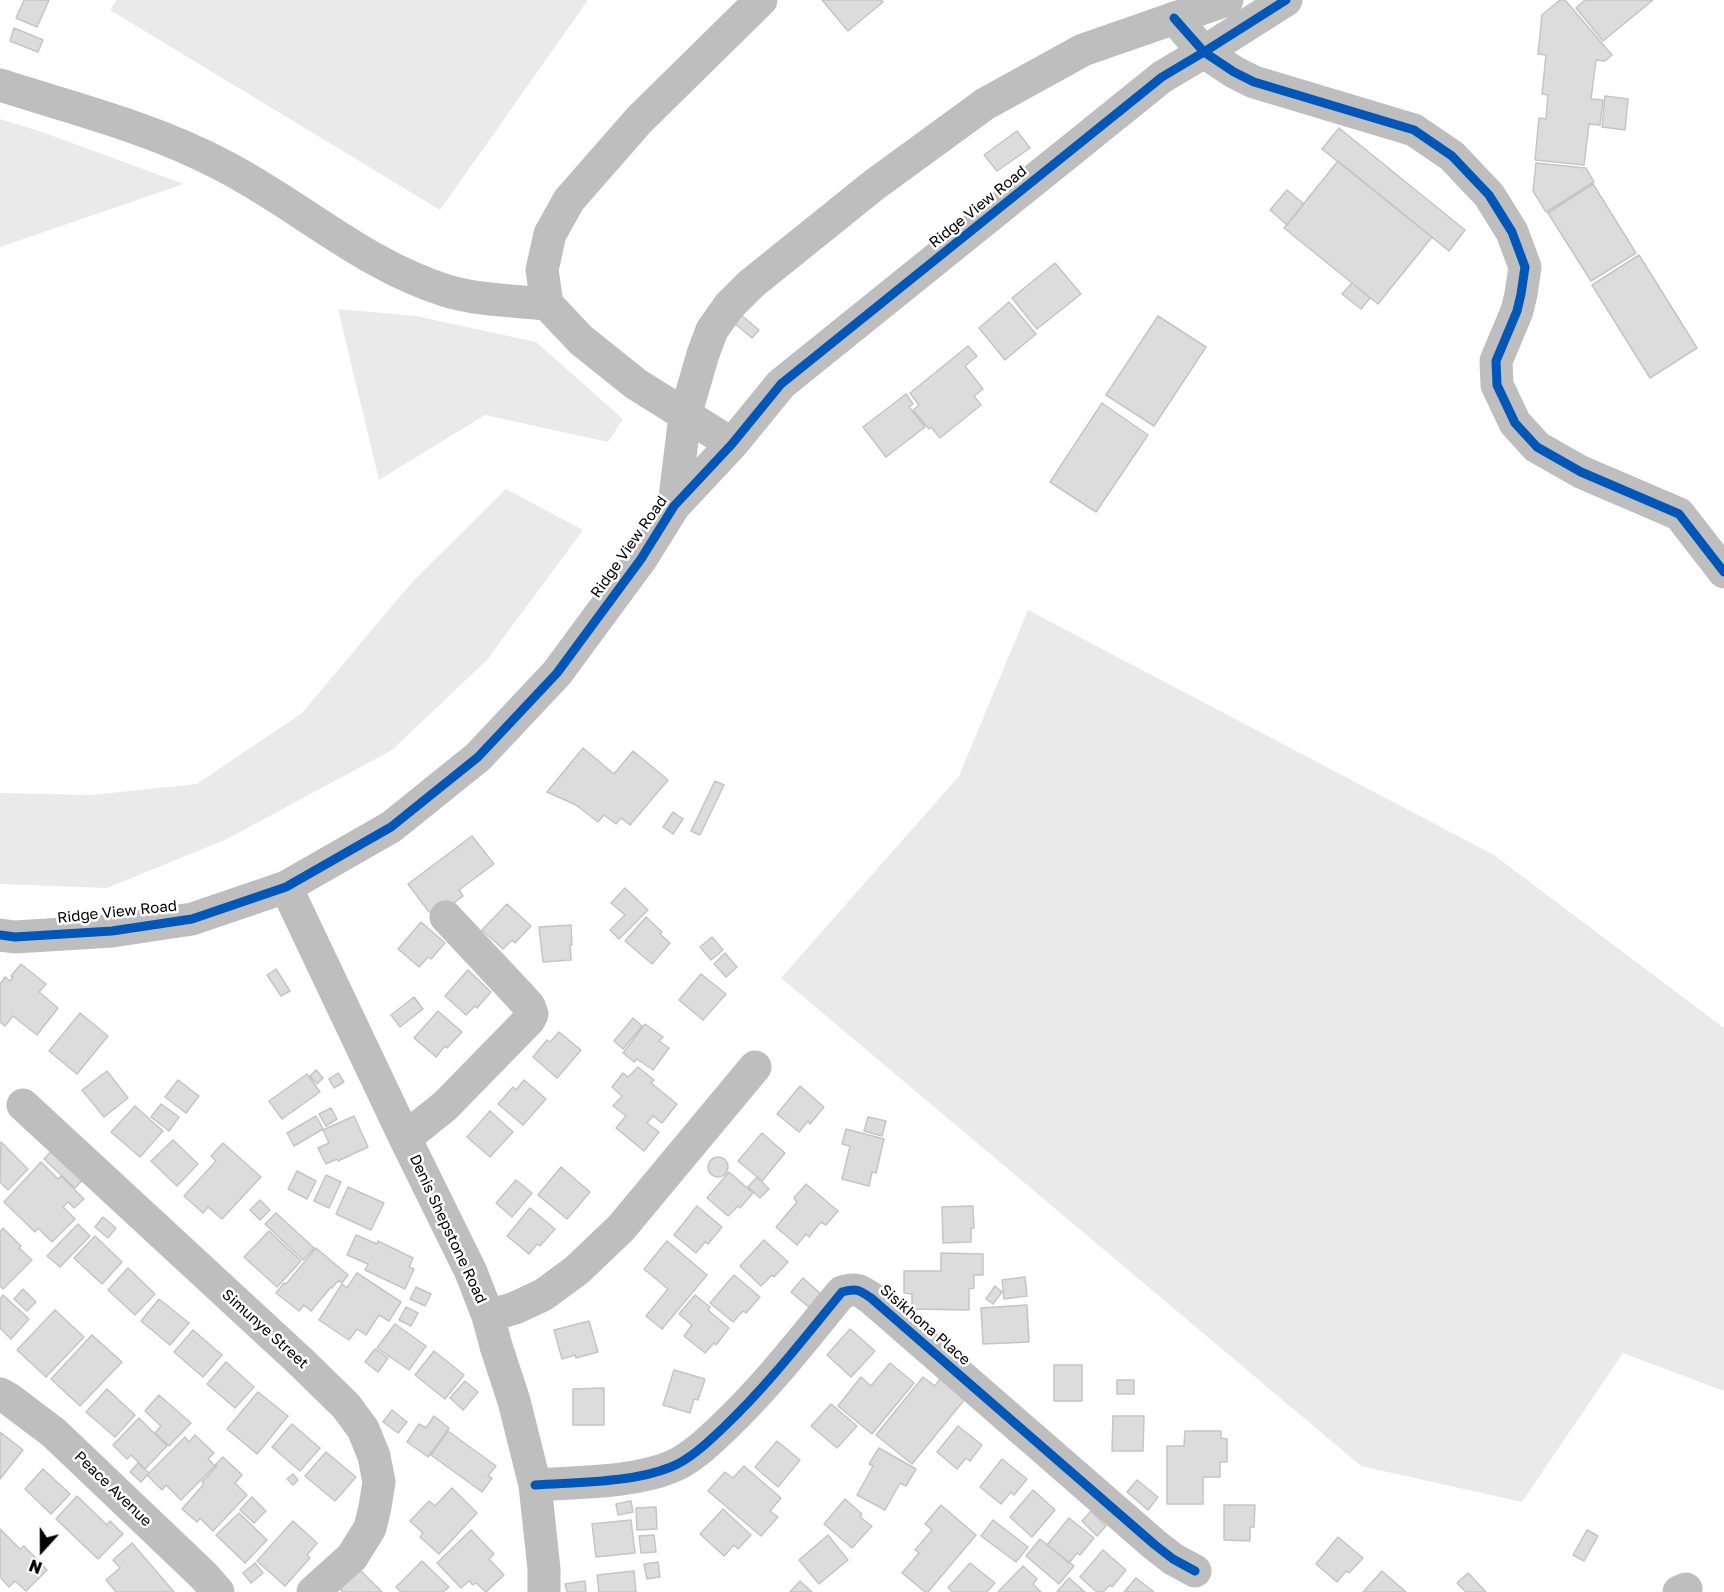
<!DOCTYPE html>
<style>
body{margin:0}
#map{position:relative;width:1724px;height:1592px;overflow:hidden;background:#fff;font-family:"Golos Text",sans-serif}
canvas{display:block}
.north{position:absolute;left:12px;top:1520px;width:60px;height:60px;-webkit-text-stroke:4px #fff;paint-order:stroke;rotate:201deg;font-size:16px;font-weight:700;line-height:24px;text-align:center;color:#000}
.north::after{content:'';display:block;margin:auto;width:21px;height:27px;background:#000;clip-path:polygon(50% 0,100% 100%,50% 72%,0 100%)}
</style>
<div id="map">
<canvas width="1724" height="1592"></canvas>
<div class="north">N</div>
</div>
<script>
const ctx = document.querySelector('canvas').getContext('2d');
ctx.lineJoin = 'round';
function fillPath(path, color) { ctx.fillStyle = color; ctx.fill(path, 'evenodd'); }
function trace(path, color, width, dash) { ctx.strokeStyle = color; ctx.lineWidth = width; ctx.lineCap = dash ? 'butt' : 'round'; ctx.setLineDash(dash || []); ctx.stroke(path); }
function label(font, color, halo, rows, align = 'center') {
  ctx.font = font + ' "Golos Text",sans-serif'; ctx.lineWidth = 5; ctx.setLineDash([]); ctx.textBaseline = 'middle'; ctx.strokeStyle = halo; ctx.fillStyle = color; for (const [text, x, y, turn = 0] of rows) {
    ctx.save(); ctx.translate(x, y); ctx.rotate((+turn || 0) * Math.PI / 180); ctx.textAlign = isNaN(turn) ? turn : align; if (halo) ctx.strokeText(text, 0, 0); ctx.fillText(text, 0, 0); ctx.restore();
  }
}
fillPath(new Path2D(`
 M117,0H588L440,210L110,10Z
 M0,119L42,132L184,184L0,247Z
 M338,309L416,316L536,342L623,419L608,442L485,415L379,480Z
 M506,489L583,530L487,660L392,750L227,839L107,888L0,884V793L91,795L197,784L302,713L412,582Z
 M1028,610L1494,855L1724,1028V1391L1623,1353L1522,1502L1361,1466L781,978L959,776Z`), '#eaeaea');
const building = new Path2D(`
 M24,0H49L37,27L16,18Z
 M822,0H881L883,2L848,31Z
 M1560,0H1565L1612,55L1605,61L1596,60L1591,99L1603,100L1600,125L1589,124L1584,165L1535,160L1539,118L1546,119L1548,95L1542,94L1546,55L1538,54L1542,15Z
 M1585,0H1653L1603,41L1576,8Z
 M14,28L43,40L38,52L10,41Z
 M1605,96L1628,99L1625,130L1602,127Z
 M1339,128L1465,230L1449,251L1322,149Z
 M1017,131L1030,148L997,171L984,155Z
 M1338,161L1432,237L1378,304L1284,228Z
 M1536,163L1586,168L1594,182L1546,212L1533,191Z
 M1593,184L1636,253L1591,281L1548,213Z
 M1287,190L1304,204L1287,225L1270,210Z
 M1639,255L1697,348L1650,378L1592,285Z
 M1055,263L1081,294L1037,329L1012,298Z
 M1352,283L1370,298L1361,309L1342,294Z
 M1009,302L1036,334L1005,360L979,328Z
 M740,314L759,330L752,338L733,322Z
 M1158,316L1206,347L1154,426L1106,395Z
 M968,346L977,356L965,366L983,389L974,396L981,405L940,438L931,427L929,429L913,410L919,405L910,393Z
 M906,394L913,404L909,407L925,427L886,457L863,427Z
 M1102,403L1148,435L1096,512L1050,482Z
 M583,748L614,774L633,751L668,780L630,825L621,818L616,824L604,815L598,822L576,805L547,792Z
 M715,781L724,785L700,835L691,831Z
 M673,812L683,819L673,834L663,827Z
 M472,836L494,864L459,890L463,896L445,910L440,904L429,912L408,884Z
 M625,888L648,910L619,939L610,930L625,915L611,903Z
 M507,904L531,926L515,943L512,940L503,949L482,930Z
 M646,917L662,932L660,934L670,943L652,964L625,941Z
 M421,922L445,943L431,959L428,957L419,967L398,949Z
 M571,925L572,945H570L571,960L543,962L539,927Z
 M712,937L723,950L711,960L700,947Z
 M725,953L737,967L726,977L714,964Z
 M21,964L46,984L39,992L58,1008L37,1035L13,1016L5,1026L0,1022V984L5,977L10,981L13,977L11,976Z
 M276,969L290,991L281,996L267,975Z
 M468,970L491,992L477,1008L475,1006L466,1015L445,996Z
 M701,974L726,994L703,1020L679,1000Z
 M414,997L423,1009L400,1027L391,1015Z
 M438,1011L462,1032L447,1048L445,1046L436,1057L414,1038Z
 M80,1013L108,1036L77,1074L49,1051Z
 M633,1018L642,1026L623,1049L614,1041Z
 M645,1024L663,1037L659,1041L669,1048L653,1070L637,1059L634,1062L623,1053Z
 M559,1032L581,1050L557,1078L533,1057L547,1040L550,1042Z
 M638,1067L654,1080L651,1083L677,1104L662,1123L653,1116L647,1123L659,1132L644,1151L616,1128L626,1116L613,1106L622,1096L612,1087L623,1073L628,1077Z
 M316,1070L323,1078L317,1084L310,1076Z
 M107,1071L128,1098L104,1117L82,1090Z
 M338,1073L344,1082L334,1088L329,1079Z
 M307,1074L320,1092L282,1119L269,1101Z
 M178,1080L199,1096L186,1113L165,1097Z
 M524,1080L546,1099L523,1125L498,1104L513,1087L516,1090Z
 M800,1086L824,1107L810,1124L808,1121L799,1132L777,1114Z
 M161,1104L179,1117L169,1131L151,1117Z
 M135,1106L163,1131L140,1157L111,1132Z
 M331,1108L337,1119L326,1126L319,1114Z
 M490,1111L513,1132L490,1157L467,1137Z
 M316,1116L323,1129L294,1146L287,1133Z
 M354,1116L368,1147L338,1161L337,1159L326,1164L318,1148L329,1143L323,1130Z
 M868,1117L886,1121L882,1136L864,1131Z
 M846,1129L884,1139L876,1173L872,1172L869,1186L842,1179L850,1146L842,1144Z
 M762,1133L785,1153L762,1181L738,1161Z
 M173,1140L198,1164L177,1186L151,1161Z
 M1,1142L28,1169L8,1190L0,1182Z
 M223,1143L261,1177L222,1219L208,1207L203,1213L184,1196L216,1161L211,1156Z
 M57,1145L88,1174L75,1188L44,1159Z
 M708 1167a10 10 0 1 1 20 0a10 10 0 1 1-20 0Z
 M41,1162L58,1179L61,1176L84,1199L74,1208L68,1202L63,1207L75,1219L52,1242L38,1228L35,1232L4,1202Z
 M561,1167L590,1192L567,1219L538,1195Z
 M297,1171L316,1181L307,1199L288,1189Z
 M729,1172L753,1193L740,1208L738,1206L728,1216L707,1198Z
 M326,1175L341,1182L329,1208L314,1201Z
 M757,1177L769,1189L760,1198L748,1187Z
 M516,1180L532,1193L512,1217L496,1203Z
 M806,1184L838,1211L826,1225L821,1222L809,1237L806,1234L797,1245L776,1227L797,1202L794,1198Z
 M348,1187L384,1203L371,1230L336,1214Z
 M260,1200L270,1210L260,1220L250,1210Z
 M697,1206L722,1227L708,1244L705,1242L696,1253L674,1235Z
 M973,1206L974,1228H971V1242L943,1243L942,1207Z
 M530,1208L555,1229L540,1246L537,1244L529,1254L507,1236Z
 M276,1213L314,1248L303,1260L265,1224Z
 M103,1217L116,1228L108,1238L95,1227Z
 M78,1224L90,1236L60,1267L47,1256Z
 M3,1228L21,1246L19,1248L32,1260L3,1289L0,1286V1232Z
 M269,1231L301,1261L277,1287L244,1257Z
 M356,1235L377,1244L378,1241L413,1258L409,1267L414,1269L405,1289L365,1270L368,1264L347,1255Z
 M95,1236L122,1262L102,1284L74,1258Z
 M764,1240L788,1262L774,1277L772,1275L761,1286L740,1266Z
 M667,1241L707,1275L662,1329L646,1316L668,1289L644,1269Z
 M316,1248L348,1275L342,1283L339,1280L332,1288L331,1287L311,1311L304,1305L299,1311L276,1293L284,1283L286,1284Z
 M941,1253L983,1254V1275H974V1288L969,1289V1310L912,1309V1294L904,1293V1271H941Z
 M128,1268L155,1294L135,1315L108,1290Z
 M357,1273L401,1302L389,1321L379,1315L366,1335L357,1329L349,1340L319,1320L342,1284L347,1288Z
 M734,1275L760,1297L746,1313L743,1311L733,1322L710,1303Z
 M1025,1277L1027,1296L1004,1299L1002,1280Z
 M803,1278L822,1295L810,1308L791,1292Z
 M995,1286L1002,1292L993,1304L986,1299Z
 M416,1287L431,1294L425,1306L410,1299Z
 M23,1289L36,1302L27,1311L14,1299Z
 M3,1295L29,1319L11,1339L0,1328V1299Z
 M695,1295L710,1307L708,1310L729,1328L716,1345L714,1343L705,1353L684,1336L692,1325L679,1314Z
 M159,1299L189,1323L170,1345L141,1321Z
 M1027,1305L1029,1342L983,1344L981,1308Z
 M406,1307L418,1313L411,1326L399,1320Z
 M55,1310L84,1337L46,1377L17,1350Z
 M589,1321L598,1352L576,1358L575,1355L562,1359L554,1330Z
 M395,1324L426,1346L409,1370L377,1348Z
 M850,1329L875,1351L851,1377L827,1355Z
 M193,1330L222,1355L203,1377L174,1352Z
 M92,1335L122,1362L80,1406L51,1379Z
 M375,1349L388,1358L378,1372L365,1362Z
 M434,1351L464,1375L445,1399L415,1375Z
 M226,1362L254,1387L235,1408L207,1384Z
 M890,1363L914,1383L872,1434L838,1406L861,1377L871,1386Z
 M1054,1365H1082V1401H1054Z
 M674,1370L705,1379L698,1400L694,1399L690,1413L663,1405Z
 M923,1377L935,1386L940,1379L965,1399L912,1464L876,1435Z
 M1117,1380H1134V1394H1117Z
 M465,1381L478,1392L463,1410L450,1398Z
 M604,1388V1425H573V1389Z
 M107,1389L135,1415L115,1437L86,1412Z
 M258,1392L288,1416L257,1454L227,1429Z
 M159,1395L191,1423L169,1446L155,1433L161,1426L145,1411Z
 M831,1404L857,1426L837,1448L811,1426Z
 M392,1410L407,1422L398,1433L383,1422Z
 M434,1416L449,1428L428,1457L407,1442L419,1424L426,1428Z
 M1113,1416H1144L1143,1451H1112Z
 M139,1418L167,1446L145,1469L131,1455L127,1459L113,1445Z
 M292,1424L320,1448L300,1471L272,1447Z
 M958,1426L982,1445L970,1461L966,1458L957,1469L937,1452Z
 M448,1431L496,1466L488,1476L492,1478L482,1492L431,1455Z
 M1185,1431H1221V1438L1227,1439V1462H1220V1477H1203V1504H1167V1446H1184Z
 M0,1432L23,1450L0,1479Z
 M195,1435L214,1453L208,1459L215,1466L181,1500L166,1485L162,1490L147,1475L185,1437L189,1442Z
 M777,1441L800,1460L778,1487L755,1467Z
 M879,1448L916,1469L906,1486L900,1483L885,1510L857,1495L873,1466L869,1464Z
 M326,1452L356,1477L335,1501L305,1476Z
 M223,1457L242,1475L235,1483L247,1495L213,1531L200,1518L197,1522L182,1509L204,1484L202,1482L217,1466L215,1465Z
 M1002,1459L1027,1479L1014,1495L1011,1492L1001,1504L980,1487Z
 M138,1463L149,1473L141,1482L130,1472Z
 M744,1466L781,1498L770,1511L778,1517L761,1536L708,1491L725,1472L733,1478Z
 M43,1469L70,1494L51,1514L25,1489Z
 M293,1474L298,1480L293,1485L287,1479Z
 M1137,1480L1158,1497L1148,1510L1127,1492Z
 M452,1488L477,1513L439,1554L420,1537L423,1533L410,1521L429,1501L435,1506Z
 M1033,1490L1055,1510L1032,1537L1010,1517Z
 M77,1496L107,1525L110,1521L123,1534L98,1559L56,1519Z
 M252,1497L266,1511L254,1523L240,1510Z
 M845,1499L862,1514L860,1517L872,1526L852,1548L824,1524Z
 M631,1501L633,1512L618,1515L616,1504Z
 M941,1505L976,1535L928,1592H925L902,1573L919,1553L915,1550L932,1530L925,1524Z
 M1224,1505H1255L1254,1527H1250V1541L1224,1540Z
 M656,1507L657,1529L637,1530L636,1508Z
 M723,1509L751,1535L738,1549L734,1545L724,1556L700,1534Z
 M1091,1511L1106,1526L1097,1536L1082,1521Z
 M239,1513L267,1540L245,1563L216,1535Z
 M1069,1518L1094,1538L1080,1555L1077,1553L1069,1563L1047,1545Z
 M631,1520L635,1553L596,1557L592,1524Z
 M993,1520L1028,1547L1016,1562L981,1536Z
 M293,1521L317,1543L307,1555L310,1558L285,1586L257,1561Z
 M0,1529L20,1549L24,1546L47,1570L26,1591L15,1581L9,1587L0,1577Z
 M471,1530L494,1554L489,1559L504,1575L486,1592L476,1583L473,1585L469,1581L461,1588L437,1563Z
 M1587,1530L1598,1536L1584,1561L1573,1555Z
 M654,1535L656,1552L641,1553L639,1536Z
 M828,1535L848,1560L819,1584L799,1560Z
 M1338,1537L1363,1558L1349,1573L1346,1571L1337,1582L1316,1564Z
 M1040,1539L1074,1566L1059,1584L1026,1556Z
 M132,1543L174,1592H116L106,1580L120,1568L113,1560Z
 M1103,1550L1126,1570L1112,1587L1110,1585L1103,1592H1097L1080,1577Z
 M422,1561L449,1587L443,1592H401L396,1587Z
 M658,1562L660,1577L647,1579L644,1564Z
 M255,1563L263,1573L251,1583L243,1573Z
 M970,1563L995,1583L987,1592H953L948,1588Z
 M1023,1566L1037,1579L1033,1584L1041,1592H998Z
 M357,1567L382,1592H343L337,1587Z
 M634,1571L636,1592H599L597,1575Z
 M1382,1571L1406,1592H1363Z
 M1468,1573L1486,1592H1466L1457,1583Z
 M1069,1578L1085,1592H1057Z
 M1136,1578L1154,1592H1124Z
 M585,1581L586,1592H567L565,1584Z
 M800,1581L812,1592H790Z`);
fillPath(building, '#dcdcdc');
trace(building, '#c5c5c5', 1.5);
trace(new Path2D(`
 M1174,18L1204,52L1234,72L1254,82L1414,130L1452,156L1489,195L1512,232L1525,267L1521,294L1517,311L1496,361L1497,385L1515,423L1537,447L1581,472L1679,514L1724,572
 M0,85C75,109 152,128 222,165C300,205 363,265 447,291C477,300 515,301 547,304
 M732,444L636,384L581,340L547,304L542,270L550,234L569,200L639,120L761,0
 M674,506L685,416L703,354L712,330L729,306L751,284L874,185L985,104L1083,50L1227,0
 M286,887L405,1138L471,1272L488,1316L496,1346L514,1401L535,1485L544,1569V1592
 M0,935L15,937L112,931L192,919L286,887L391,827L478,757L557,673L641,559L674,506L732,444L781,384L1162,77L1204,52L1286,0
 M23,1105L301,1362L346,1406L363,1429L374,1456L379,1482L375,1507L370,1528L352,1557L313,1592
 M405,1138L445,1106L529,1020L532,1014L529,1006L520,996L446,917
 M488,1316L515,1308L543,1295L577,1270L621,1228L755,1067
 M0,1394L9,1399L54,1433L203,1575L218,1592
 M535,1485C577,1482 632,1483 671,1467C691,1459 709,1441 725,1426C768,1385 804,1338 842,1292C857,1288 859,1290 871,1298L1155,1545L1173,1559L1195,1571
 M1679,1592L1686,1589`), '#bebebe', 33);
trace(new Path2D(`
 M1174,18L1204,52L1234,72L1254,82L1414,130L1452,156L1489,195L1512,232L1525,267L1521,294L1517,311L1496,361L1497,385L1515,423L1537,447L1581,472L1679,514L1724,572
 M0,935L15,937L112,931L192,919L286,887L391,827L478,757L557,673L641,559L674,506L732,444L781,384L1162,77L1204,52L1286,0
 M535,1485C577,1482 632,1483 671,1467C691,1459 709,1441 725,1426C768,1385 804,1338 842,1292C857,1288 859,1290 871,1298L1155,1545L1173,1559L1195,1571`), '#0057b8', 9);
label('15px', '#000', '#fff', [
 ["Ridge View Road",978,207,-39],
 ["Ridge View Road",629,547,-55],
 ["Ridge View Road",117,912,-6],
 ["Denis Shepstone Road",448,1229,65],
 ["Sisikhona Place",925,1325,41],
 ["Simunye Street",265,1329,42],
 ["Peace Avenue",113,1489,44]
]);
</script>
